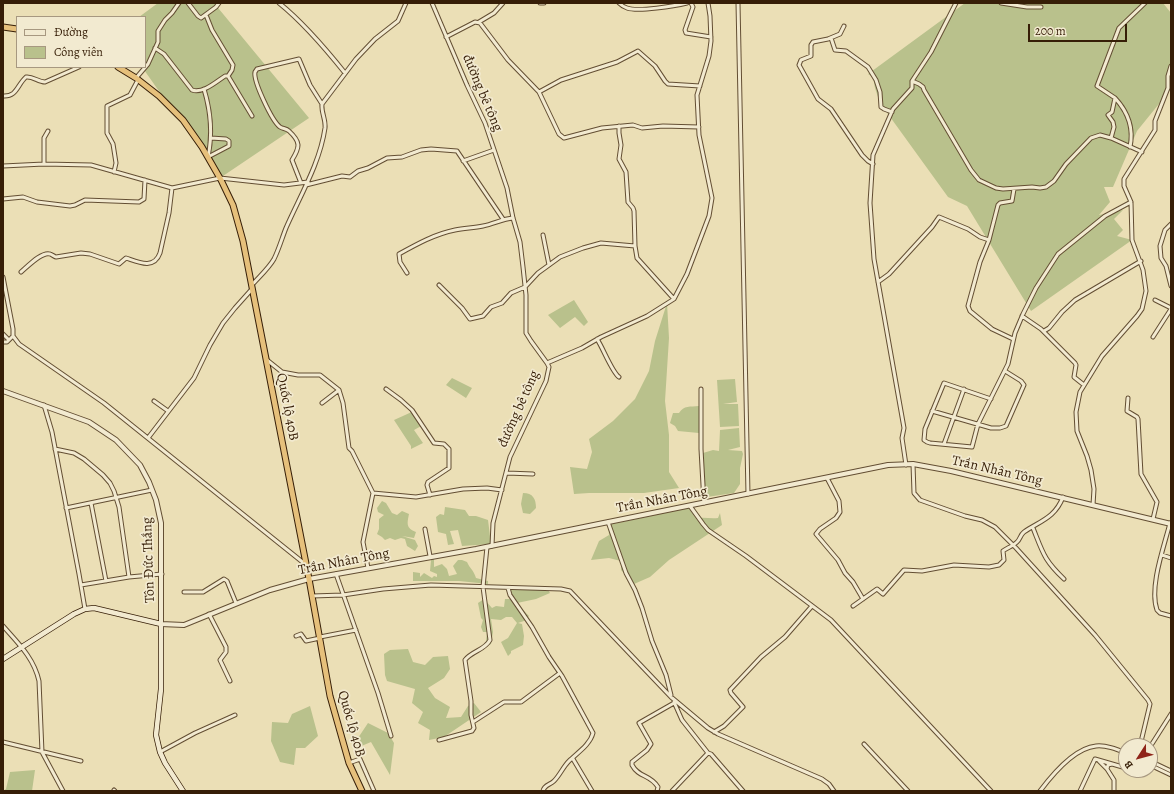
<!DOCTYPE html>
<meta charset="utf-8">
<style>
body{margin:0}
#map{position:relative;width:1174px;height:794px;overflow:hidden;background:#ebdfb6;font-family:Alegreya,serif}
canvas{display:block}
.frame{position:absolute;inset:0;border:4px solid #361e07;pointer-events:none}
.legend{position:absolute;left:16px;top:16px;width:130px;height:52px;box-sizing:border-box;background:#f2ead0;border:1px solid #a79880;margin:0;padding:5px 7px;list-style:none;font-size:12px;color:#361e07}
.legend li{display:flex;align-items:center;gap:8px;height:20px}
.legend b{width:20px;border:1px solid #a79880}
.north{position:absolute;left:1118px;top:738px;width:40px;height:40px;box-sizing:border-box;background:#f2ead0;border:1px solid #a79880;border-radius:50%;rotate:234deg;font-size:11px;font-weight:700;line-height:16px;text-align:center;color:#361e07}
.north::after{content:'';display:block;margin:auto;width:14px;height:18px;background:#8f2418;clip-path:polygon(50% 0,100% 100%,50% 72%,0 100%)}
.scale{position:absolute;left:1028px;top:24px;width:99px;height:18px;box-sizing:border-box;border:2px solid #361e07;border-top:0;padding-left:5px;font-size:12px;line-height:14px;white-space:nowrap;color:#361e07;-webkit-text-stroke:3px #f2ead0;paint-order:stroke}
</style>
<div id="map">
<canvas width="1174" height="794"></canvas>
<div class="frame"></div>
<ul class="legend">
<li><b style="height:5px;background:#f2ead0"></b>Đường</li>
<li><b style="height:11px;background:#b9c18c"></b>Công viên</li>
</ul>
<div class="north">B</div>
<div class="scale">200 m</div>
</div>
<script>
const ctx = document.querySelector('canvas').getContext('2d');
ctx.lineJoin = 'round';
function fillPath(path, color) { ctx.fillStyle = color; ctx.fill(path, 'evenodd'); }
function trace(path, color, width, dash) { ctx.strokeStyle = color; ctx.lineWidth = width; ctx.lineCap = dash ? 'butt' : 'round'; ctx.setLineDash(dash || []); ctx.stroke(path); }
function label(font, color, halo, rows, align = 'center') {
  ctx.font = font + ' Alegreya,serif'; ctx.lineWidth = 3.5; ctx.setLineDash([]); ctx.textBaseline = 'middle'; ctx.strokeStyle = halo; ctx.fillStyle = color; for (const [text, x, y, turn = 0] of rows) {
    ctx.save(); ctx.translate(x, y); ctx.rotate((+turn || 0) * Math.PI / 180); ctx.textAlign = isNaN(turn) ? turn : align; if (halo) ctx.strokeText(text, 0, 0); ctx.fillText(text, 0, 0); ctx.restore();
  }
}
fillPath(new Path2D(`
 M158,3H214L309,118L220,178L142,67H145V17H139Z
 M965,3H1163L1171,13V89L1137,131L1113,187H1104L1110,202L1099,215L1123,210L1114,219L1123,230L1117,236L1132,240L1031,311L967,206L948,197L880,103L875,88L873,77L868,74Z
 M574,300L588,322L584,326L575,317L560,328L548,315Z
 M667,303L669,338L665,401L669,435V472L679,488L644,493H589L574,494L570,467L587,469L592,452L589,439L613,421L635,399L649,371L655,341Z
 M452,378L472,388L466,398L446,385Z
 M735,379L737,402L723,404H738L739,426L720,427L717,380Z
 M699,406V433L678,431L675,426L670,423L673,413H679C684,405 690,407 699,406Z
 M414,411L423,425L414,430L423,443L411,449V446L394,420Z
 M739,428L740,447L728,450L742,451L743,454L740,468V484L734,493L707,497L702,472L704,460L703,453L713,450L719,451L720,430Z
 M523,493C533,493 536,499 536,508L530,514L523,513L521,504Z
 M382,501L386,503L392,513L397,515L402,511L409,514C407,524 406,528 416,532L414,538L402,536L415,540L418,546L415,551L407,546L405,539L401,538L395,540L390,538L385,540L382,537L377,534L379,529V519L384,515L378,512L377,508Z
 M445,507L465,510L469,516H476L488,520L491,544L462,546L458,530L450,531L454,544L448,545L446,534L438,532L436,517L440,514L444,515Z
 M694,507L698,518C705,517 711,519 718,518L720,513L722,525L669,560L650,577L634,584L621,570V561L609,558L591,560L599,541L609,535L608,525Z
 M434,558V567L442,564L447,569L449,576L457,574L453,566L458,560H462L467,562C470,569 473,569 476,578L488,581V584L459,581H413V572L420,573V577L424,573L432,578L434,576L437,577V574L430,571L431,560Z
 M535,586L547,588L550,593L536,599L517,603L507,587Z
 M484,599L492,608L496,606L504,607L505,599H512L529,616L524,621L518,623L522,624L524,636L523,645L511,651V653L508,656L501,642L508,638L517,623L512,617H506L501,620L491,619L493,632L491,644L489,645L486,641L487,632H483L481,627L483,620L481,618L478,603Z
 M408,649L413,662L425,665L433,657L448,656L450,669L444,678L428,688L435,698L450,707L446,718L461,717L468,706L474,703L481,712L444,737L429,740L430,730L418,723L423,712L412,703L415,689L387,681L385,675L384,654L390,650Z
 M310,706L318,736L305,748H296L294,765L280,762L271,741L272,722L288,723L292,714Z
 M368,723L388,733L394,743L390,775L371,742L359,747L356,741Z
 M35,770L32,791H3L6,789L10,772Z`), '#b9c18c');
const minor = new Path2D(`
 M188,3L198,16L201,18L216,7L219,3
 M279,3C304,23 325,48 345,73
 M432,3L467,85L485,123L507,188L513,218L520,242L523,267L526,295V333L531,341L547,363L549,367L546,381L510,457L493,523L492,546
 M540,3H544
 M619,3C621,5 624,7 627,8C638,12 675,6 687,3
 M691,3L693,7L685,30L686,33L711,37
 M738,3L748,494
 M1001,3L1027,7H1041
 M206,15L212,30L233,65L232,70L228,76
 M479,22L494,13L503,3
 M844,26L840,34L828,39L813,42L811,45V56L801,60L799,65L818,99L831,109L862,155L868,161L873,164
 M446,37L475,22L480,23L508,60L539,92L559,134L564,138L602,128L633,125L642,128L663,126L699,127
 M831,38L835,50L846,51L868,67L876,80L880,92L881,107L884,109L892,112
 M155,48L164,54L192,90C203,94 217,81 225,76H228L252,116
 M136,78L148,64L158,42V31L165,20L172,13L179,3
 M912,81L919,84L923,87L924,90L971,170L979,180L996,188L1003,189L1032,187L1040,188L1046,187L1054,181L1066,164L1091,138L1100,135L1111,138
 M204,89C211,112 213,133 208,157
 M539,92L561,80L617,62L638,51L655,66L665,81L668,84L700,86
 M3,96C17,97 17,85 26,77C33,76 38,82 45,82L79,67
 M1115,98C1128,112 1134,128 1130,147
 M1142,152L1111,138L1114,127L1113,122L1108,115L1112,112L1115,98L1097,86L1119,28L1145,3
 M208,157L229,146V141L226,139L211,138
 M463,161L494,150
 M44,164V138L48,131
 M3,166L44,164L91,165L172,188L220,178L284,185L308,182
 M114,172L116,163L113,144L107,133V106L130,95L138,80
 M301,183L292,160C300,147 301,142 289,131C286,128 283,129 280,127C272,121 253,81 255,72L257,69L299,59L310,85L322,104
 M306,185L342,176L350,177L358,171L368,168L387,158L402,157L421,150L431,149L457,151L503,219
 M3,199L23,197L37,202L70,206L75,205L85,200L139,202L144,199L145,180
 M1171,224L1165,230L1160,246L1161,258L1166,266L1171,286
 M543,235L549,265
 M635,246L637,258L674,299
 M21,272C27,267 42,251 50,254C51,254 55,257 56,257L81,253L90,254L119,264L126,258C138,262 154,270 160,253L169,213L172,188
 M407,273L400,262L399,254C417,244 435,234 455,230C465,228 474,228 483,226C494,224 502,219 513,218
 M3,277L13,329V336L19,344L104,403L305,564
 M878,282L889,274L932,227L939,217L968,229L980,237L989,240
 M252,285C259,277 269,268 274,259C279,249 282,238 286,228C300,196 320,163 325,128C326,119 321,113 322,104L356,59L375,39L398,21L406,3
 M439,285L462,308L470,319L483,316L491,307L502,303L511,293L525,287L538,273L560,257L583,248L601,243L635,246L634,211L633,208L628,202L626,172L619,159L621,145L619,133V126
 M1155,300L1171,308
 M1022,316L1041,329L1075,363L1076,365L1074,377L1084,385
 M1044,331L1049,328L1062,312L1075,300L1141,261
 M3,334L9,340
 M1153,337L1171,309
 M597,339C603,348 612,372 619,377
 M1013,339L992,329L970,311L968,306L980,262L989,240L998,205L1000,203L1012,201L1014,189
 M3,342H7L13,336
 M267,360L282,372L298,375H320L339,390L343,403L349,448L352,451L373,493L363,542L368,568
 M547,363L582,348L601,337L647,316L674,299L687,274L709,216L712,198L699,135L697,95L709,56L711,41L710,16L708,3
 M386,389L401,400L412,410L434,443L444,444L449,449V468L428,482L427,485L430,495
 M701,389V449L704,503
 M1128,398L1127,411L1137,417L1138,419L1141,474L1157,502L1153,519
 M991,399L944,383L925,429L924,440L927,442L930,443L972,447L978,424L1008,364L1015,333L1023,314L1036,288L1058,254L1105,216L1131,202
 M154,401L168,411
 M322,403L339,390
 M44,405L52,432L79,574L85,609
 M932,411L991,428H1000L1006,426L1024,385L1021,381L1005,371
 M148,438L194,378L210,345L223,323L235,308L252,289
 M944,444L964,389
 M55,449L74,453L84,459L103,475L110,483L114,491L119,507L129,577
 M913,464L914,493L920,500L965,516L982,520L995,527L1016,548L1095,635L1148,700L1150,704L1140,746
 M906,465L902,438L904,428L874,259L870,203L873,155L893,109L912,88V81L931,52L956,3
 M507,473L533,474
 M827,478L839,501L840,512L836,518L820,529L816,534L838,560L845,573L853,582L863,599
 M373,493L416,497L463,489L487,488L502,490
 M91,503L106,581
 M1093,505L1094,489L1091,470L1087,456L1077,431L1076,412L1080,392L1102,356L1137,316L1142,309L1146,291L1143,270L1132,240L1131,202L1124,186V179L1155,130V121L1168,88V76L1171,66
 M690,506L703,524L708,530L746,556L831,620L991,791
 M66,508L152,490
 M608,522L626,573L635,590L642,608L652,641L666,675L671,695
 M1170,523C1164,547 1149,587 1157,610L1160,613L1171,616
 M1033,528C1043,553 1044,560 1064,579
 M425,529L430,556
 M1162,555L1171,558
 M336,574L378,693L391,736
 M81,585L129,577L162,574
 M508,588L510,595L532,627L549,657L562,676L593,733C590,745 577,753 569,761C563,767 560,775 554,781C550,785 544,785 543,791
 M184,592H203L224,579L227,581L236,603
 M312,596L343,595L383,589L431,585L561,589L570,591L671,697L708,728L718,734L822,779L829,784L834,791
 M853,606L877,589L883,594L904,570L922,571L954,565L989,567L999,565L1004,560L1003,551C1007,548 1013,546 1017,542C1020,540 1020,535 1024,532C1040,521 1055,518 1063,497
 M209,614L226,647V652L220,660L230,681
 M3,626C18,643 34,658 39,681L42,752L63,791
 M296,636L301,634L306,641L320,638
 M320,637L356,630
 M674,702L682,720L708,753
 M473,722L504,702H521L560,673
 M714,732L724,726L743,707L731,693L730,690L761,657L785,637L812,606
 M439,740L472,731L474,728L471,715V701L465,660C472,651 485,650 490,640L483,587L487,547
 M3,742L81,761
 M864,744L908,791
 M1150,747L1171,714
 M160,752L195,733L235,715
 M573,759L592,791
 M1099,761L1107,769
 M1150,761L1171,771
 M349,763L360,759L374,791
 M1112,764L1108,765L1107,769L1114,780V791
 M1150,765L1171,775
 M114,790L115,791
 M657,791L658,787C650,774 639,778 632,765V762L647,750L651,744L639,723L674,703
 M672,791L708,753L711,754L743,791
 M1040,791C1052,775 1075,748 1096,746C1106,745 1116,749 1126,753
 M1080,791L1095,759L1126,768`);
const tertiary = new Path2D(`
 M3,391L89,422L116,440L140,465L149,482L156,500L161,523V624L184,625L270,590L309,579L476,549L888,465L913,464L951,471L1171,524`);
const secondary = new Path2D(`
 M3,659L74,614L85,609L94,608L161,624V689L156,735L160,752L165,763L183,791`);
const trunk = new Path2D(`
 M3,27L17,29
 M118,67L136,78L159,96L183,120L202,147L221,180L233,205L243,241L309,579L330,696L349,763L362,791`);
trace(minor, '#634e33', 5);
trace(tertiary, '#634e33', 6);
trace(secondary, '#361e07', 6);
trace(trunk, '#361e07', 7);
trace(minor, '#f2ead0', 3);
trace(tertiary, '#f2ead0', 4);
trace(secondary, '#f2ead0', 4.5);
trace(trunk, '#e6c07b', 5);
label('14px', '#361e07', '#f2ead0', [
 ["đường bê tông",482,93,67],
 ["Quốc lộ 40B",287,407,79],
 ["đường bê tông",519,409,-66],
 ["Trần Nhân Tông",997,471,13],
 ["Trần Nhân Tông",662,500,-11],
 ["Tôn Đức Thắng",149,560,-92],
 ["Trần Nhân Tông",344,562,-11],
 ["Quốc lộ 40B",351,724,74]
]);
</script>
